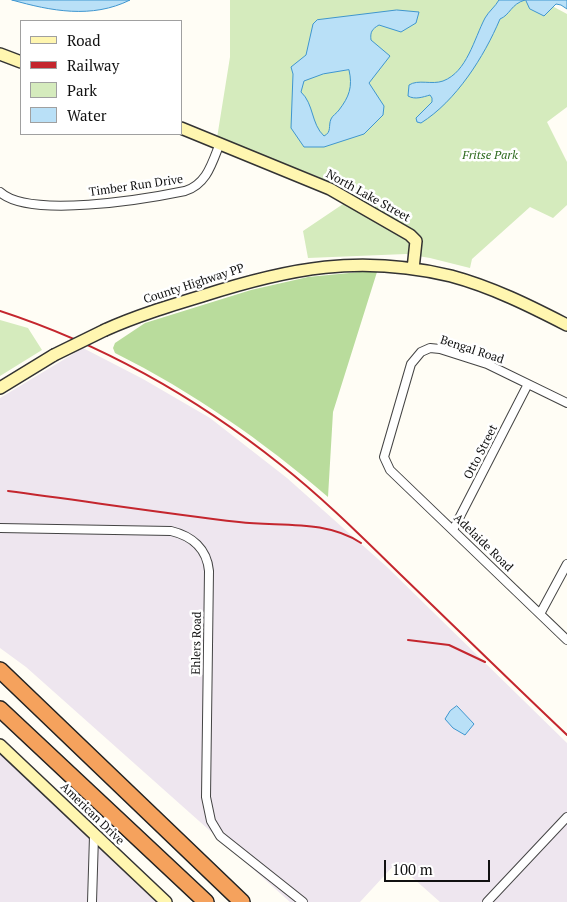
<!DOCTYPE html>
<style>
body{margin:0}
#map{position:relative;width:567px;height:902px;overflow:hidden;background:#fffdf5;font-family:"PT Serif",serif}
canvas{display:block}
.legend{position:absolute;left:20px;top:20px;width:162px;height:115px;box-sizing:border-box;background:#fff;border:1px solid #a0a0a0;margin:0;padding:6px 9px;list-style:none;font-size:15px;color:#111}
.legend li{display:flex;align-items:center;gap:10px;height:25px}
.legend b{width:25px;border:1px solid #a0a0a0}
.scale{position:absolute;left:384px;top:860px;width:106px;height:22px;box-sizing:border-box;border:2px solid #111;border-top:0;padding-left:6px;font-size:15px;line-height:18px;white-space:nowrap;color:#111;-webkit-text-stroke:4px #fff;paint-order:stroke}
</style>
<div id="map">
<canvas width="567" height="902"></canvas>
<ul class="legend">
<li><b style="height:6px;background:#fff6b0"></b>Road</li>
<li><b style="height:6px;background:#c4262e"></b>Railway</li>
<li><b style="height:14px;background:#d5ebbd"></b>Park</li>
<li><b style="height:14px;background:#b9e0f7"></b>Water</li>
</ul>
<div class="scale">100 m</div>
</div>
<script>
const ctx = document.querySelector('canvas').getContext('2d');
ctx.lineJoin = 'round';
function fillPath(path, color) { ctx.fillStyle = color; ctx.fill(path, 'evenodd'); }
function trace(path, color, width, dash) { ctx.strokeStyle = color; ctx.lineWidth = width; ctx.lineCap = dash ? 'butt' : 'round'; ctx.setLineDash(dash || []); ctx.stroke(path); }
function label(font, color, halo, rows, align = 'center') {
  ctx.font = font + ' "PT Serif",serif'; ctx.lineWidth = 5; ctx.setLineDash([]); ctx.textBaseline = 'middle'; ctx.strokeStyle = halo; ctx.fillStyle = color; for (const [text, x, y, turn = 0] of rows) {
    ctx.save(); ctx.translate(x, y); ctx.rotate((+turn || 0) * Math.PI / 180); ctx.textAlign = isNaN(turn) ? turn : align; if (halo) ctx.strokeText(text, 0, 0); ctx.fillText(text, 0, 0); ctx.restore();
  }
}
fillPath(new Path2D(`
 M83,348L143,379L210,418L287,478L387,567L567,743V902H440L396,863L360,902H290L26,667L0,648V398Z
 M0,753L123,869L159,902H0Z`), '#eee6ef');
fillPath(new Path2D(`
 M230,0H541L567,14V107L547,122L567,162V205L553,218L530,207L472,259L470,268L430,258L406,254L308,258L303,231L349,200L346,192L319,177L217,138L230,57Z
 M0,320L28,328L42,350L0,376Z`), '#d5ebbd');
fillPath(new Path2D(`
 M370,271L377,272L333,412L328,497C263,441 193,392 115,353L113,348L115,343L145,323L251,290L308,277Z`), '#b9dc9c');
const water = new Path2D(`
 M12,0H130C92,19 51,11 12,0Z
 M499,0H525C511,4 510,15 500,19C484,57 456,101 421,123L417,122L416,118L432,102V98L430,95C423,97 415,100 408,96L409,85C418,79 432,85 443,81C467,72 474,39 485,18C489,11 495,7 499,0Z
 M526,0H567V9L561,5L556,4L544,16L530,9Z
 M397,10L419,12L416,23L401,32L379,25C372,29 370,32 371,40L390,56L369,83L384,106L383,115L364,134L324,147H304L291,128L293,74L291,67L306,55L313,24L317,20ZM349,70C353,87 349,97 339,110C337,113 332,116 331,119C328,126 332,132 324,136C311,124 314,104 301,92L304,81L323,74Z
 M457,706L474,724L465,735L453,728L445,719L450,711Z`);
fillPath(water, '#b9e0f7');
trace(water, '#3f96cf', 1);
const street = new Path2D(`
 M0,192C29,219 146,199 185,191C207,184 212,163 220,143
 M567,403L487,364L440,349L430,348L421,352L411,364L384,457L390,470L567,640
 M0,528L171,531C192,536 207,549 209,571L206,797L211,821L220,836L303,902
 M453,530L528,384
 M540,614L567,564
 M92,902L94,836
 M487,902L567,817`);
const secondary = new Path2D(`
 M0,54L21,62
 M181,128L330,189L410,235L416,241L413,269
 M105,330C136,316 169,306 202,296C289,268 360,254 451,276C492,287 530,306 567,325
 M0,388L54,355
 M0,745L166,902`);
const highway = new Path2D(`
 M0,670L242,902
 M0,709L206,902`);
trace(street, '#444', 10);
trace(secondary, '#333', 14);
trace(highway, '#222', 18);
trace(street, '#fff', 8);
trace(secondary, '#fff6b0', 11);
trace(highway, '#f5a25d', 15);
trace(new Path2D(`
 M0,311C101,344 197,398 281,465C323,498 362,537 401,575C456,628 511,682 567,735
 M8,491C85,501 162,513 239,522C279,527 325,519 361,543
 M408,640L449,645L485,662`), '#c4262e', 2);
const secondaryBridge = new Path2D(`
 M54,355L105,330`);
trace(secondaryBridge, '#333', 14, []);
trace(secondaryBridge, '#fff6b0', 11);
label('italic 12px', '#2f6b1f', '#fff', [
 ["Fritse Park",490,156]
]);
label('12px', '#111', '#fff', [
 ["Timber Run Drive",136,186,-8],
 ["North Lake Street",368,196,29],
 ["County Highway PP",194,284,-18],
 ["Bengal Road",472,350,18],
 ["Otto Street",481,452,-63],
 ["Adelaide Road",483,543,44],
 ["Ehlers Road",197,643,-89],
 ["American Drive",92,814,44]
]);
</script>
